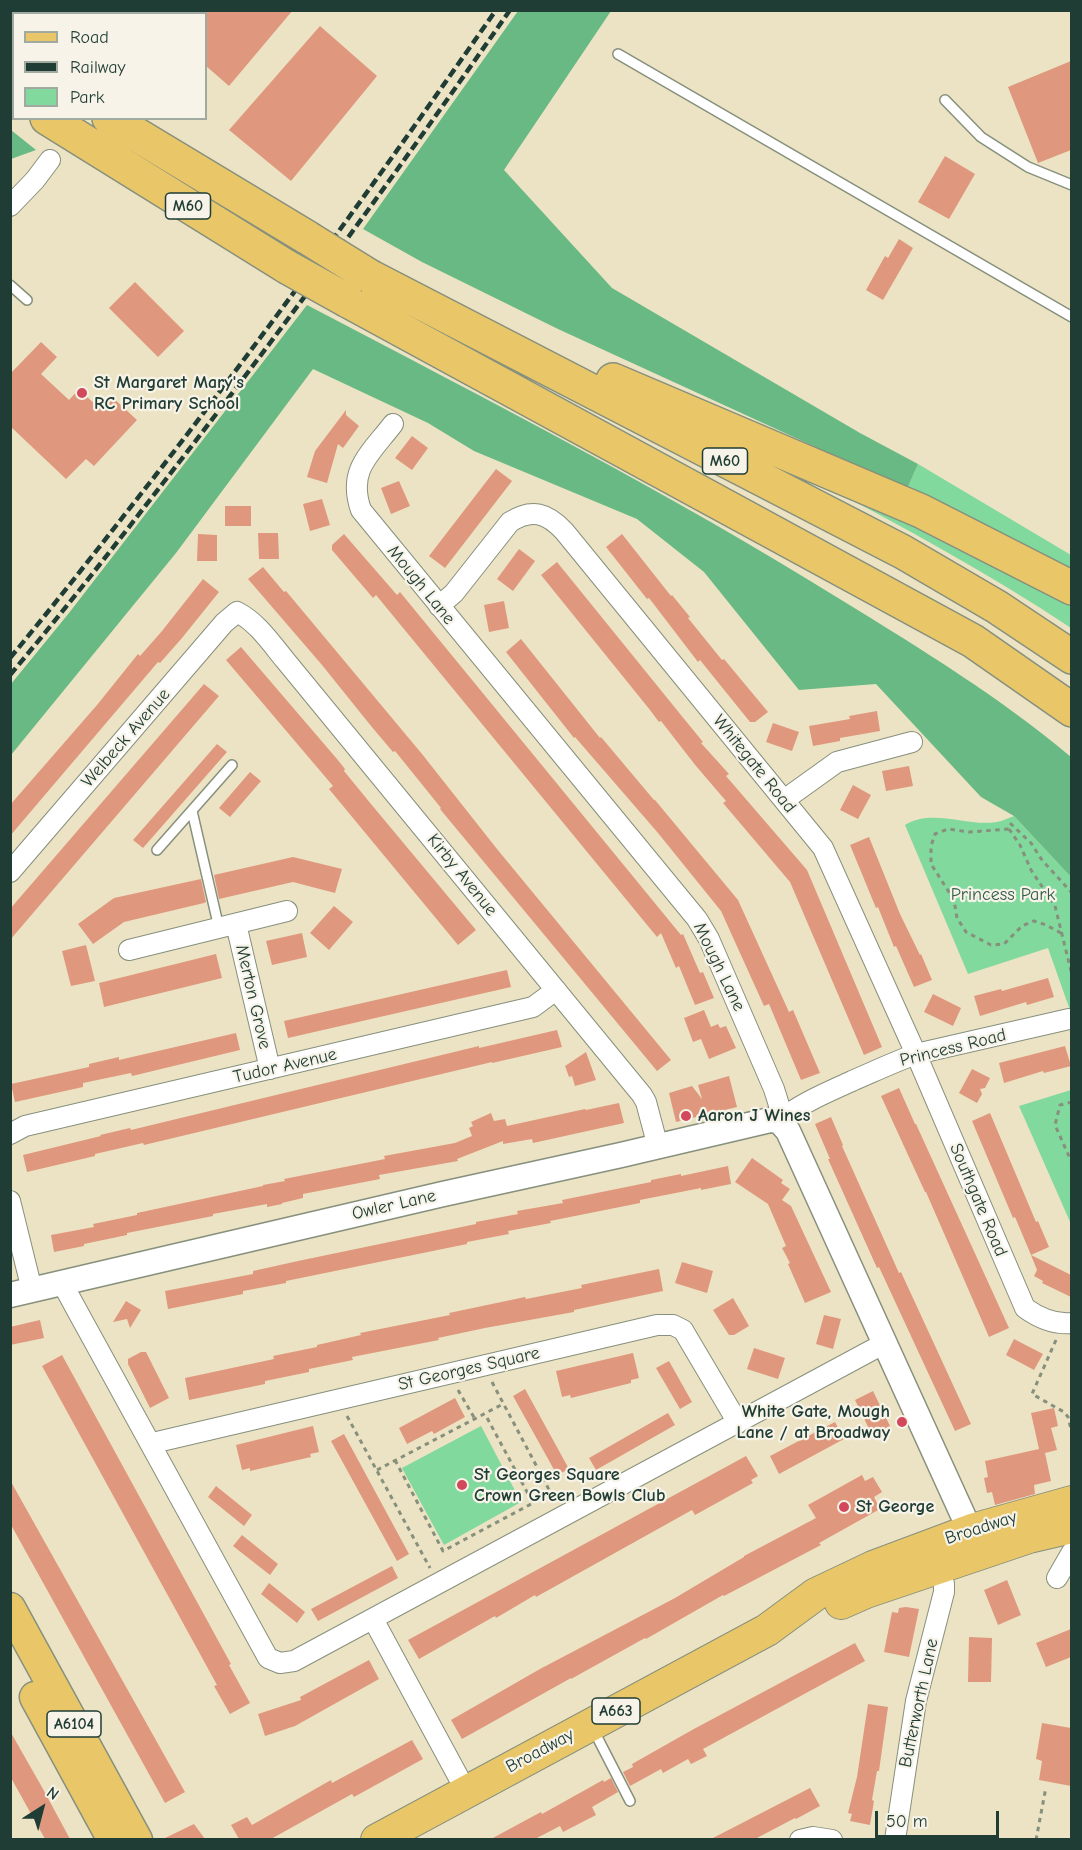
<!DOCTYPE html>
<style>
body{margin:0}
#map{position:relative;width:1082px;height:1850px;overflow:hidden;background:#ece3c4;font-family:"Comic Neue",sans-serif}
canvas{display:block}
.frame{position:absolute;inset:0;border:12px solid #1f3d34;pointer-events:none}
.legend{position:absolute;left:12px;top:12px;width:195px;height:108px;box-sizing:border-box;background:#f7f3e8;border:2px solid #a1aaa0;margin:0;padding:8px 10px;list-style:none;font-size:18px;color:#1f3d34}
.legend li{display:flex;align-items:center;gap:12px;height:30px}
.legend b{width:30px;border:2px solid #a1aaa0}
.north{position:absolute;left:12px;top:1778px;width:60px;height:60px;-webkit-text-stroke:4px #f7f3e8;paint-order:stroke;rotate:36deg;font-size:16px;font-weight:700;line-height:24px;text-align:center;color:#1f3d34}
.north::after{content:'';display:block;margin:auto;width:21px;height:27px;background:#1f3d34;clip-path:polygon(50% 0,100% 100%,50% 72%,0 100%)}
.scale{position:absolute;left:875px;top:1811px;width:124px;height:27px;box-sizing:border-box;border:3px solid #1f3d34;border-top:0;padding-left:8px;font-size:18px;line-height:21px;white-space:nowrap;color:#1f3d34;-webkit-text-stroke:4px #f7f3e8;paint-order:stroke}
</style>
<div id="map">
<canvas width="1082" height="1850"></canvas>
<div class="frame"></div>
<ul class="legend">
<li><b style="height:8px;background:#e9c769"></b>Road</li>
<li><b style="height:8px;background:#1f3d34"></b>Railway</li>
<li><b style="height:16px;background:#81d99d"></b>Park</li>
</ul>
<div class="north">N</div>
<div class="scale">50 m</div>
</div>
<script>
const ctx = document.querySelector('canvas').getContext('2d');
ctx.lineJoin = 'round';
function fillPath(path, color) { ctx.fillStyle = color; ctx.fill(path, 'evenodd'); }
function trace(path, color, width, dash) { ctx.strokeStyle = color; ctx.lineWidth = width; ctx.lineCap = dash ? 'butt' : 'round'; ctx.setLineDash(dash || []); ctx.stroke(path); }
function label(font, color, halo, rows, align = 'center') {
  ctx.font = font + ' "Comic Neue",sans-serif'; ctx.lineWidth = 4.5; ctx.setLineDash([]); ctx.textBaseline = 'middle'; ctx.strokeStyle = halo; ctx.fillStyle = color; for (const [text, x, y, turn = 0] of rows) {
    ctx.save(); ctx.translate(x, y); ctx.rotate((+turn || 0) * Math.PI / 180); ctx.textAlign = isNaN(turn) ? turn : align; if (halo) ctx.strokeText(text, 0, 0); ctx.fillText(text, 0, 0); ctx.restore();
  }
}
fillPath(new Path2D(`
 M918,464L1071,555V571L907,489Z
 M816,479L1071,601V628C989,573 901,526 814,480Z
 M1014,816L1071,877V1013L1048,948L968,974L905,825C933,808 966,827 997,822C1002,821 1008,818 1014,816Z
 M1071,1090H1072L1071,1224L1019,1106Z
 M481,1426L521,1502L444,1545L402,1468Z`), '#81d99d');
fillPath(new Path2D(`
 M518,11H611L504,170L612,288L860,433L918,464L907,489L558,329L422,262L363,229Z
 M11,130L36,150L11,159Z
 M307,305C488,400 670,493 843,601C921,649 1001,698 1071,757V877L1014,816L981,797L876,684L799,690L704,572L637,519L474,451L428,423L313,369L176,553L11,755V684L69,613Z`), '#68b984');
fillPath(new Path2D(`
 M206,10H293L229,86L206,66Z
 M320,26L377,76L291,181L229,130Z
 M1071,61V150L1038,163L1008,87Z
 M945,156L975,174L949,219L918,202Z
 M899,239L913,248L883,300L866,290L885,256L888,258Z
 M135,282L184,331L158,357L109,308Z
 M41,342L57,357L41,374L69,400L79,389L99,408L110,395L137,420L94,466L86,459L66,479L10,426V374Z
 M346,410V415L359,426L343,448L338,444L327,483L307,477L315,451Z
 M412,436L428,448L412,470L395,458Z
 M496,469L512,481L445,568L429,556Z
 M399,481L410,506L391,514L381,488Z
 M322,499L330,525L310,531L303,504Z
 M225,506H251V526H225Z
 M258,533H278L279,559H259Z
 M198,534L217,535V561H197Z
 M344,534L397,595L400,592L681,935L683,934L700,973L703,972L714,998L695,1005L679,966L676,968L661,933L657,937L376,595L373,598L332,550V545Z
 M622,534L671,596L672,595L690,617L688,618L722,660L724,659L768,712L755,722H750L700,660L698,662L649,598L647,599L606,547Z
 M519,549L535,561L513,591L497,579Z
 M557,562L685,720L703,742L701,743L729,774L726,776L807,870L882,1047L864,1055L790,882L723,803L726,801L696,766L661,721L659,722L650,710L541,575Z
 M263,567L284,592L286,591L422,754L497,849L671,1060L657,1071L440,809L441,808L395,751L393,752L371,726L322,665L248,579Z
 M203,579L219,592L182,638L160,663L158,662L10,836V805L97,705L138,654L140,656L162,631Z
 M504,601L509,628L489,632L484,605Z
 M521,639L600,738L601,737L654,800H655L738,900L789,1012L793,1010L820,1073L801,1080L769,1004L764,1006L721,911L658,833L575,737L574,738L506,652Z
 M241,647L337,759L345,769L344,771L371,804L476,930L458,945L329,789L333,786L226,660Z
 M204,684L219,696L10,940V909Z
 M877,711L880,731L840,738V741L813,746L809,726L850,719L849,716Z
 M773,723L799,732L792,751L766,742Z
 M217,744L227,752L143,848L133,840Z
 M909,766L913,786L886,791L882,771Z
 M250,772L261,781L230,817L219,808Z
 M853,785L871,795L858,819L840,810Z
 M869,837L900,914L920,955L921,954L932,980L914,987L896,946L894,947L878,907L876,908L850,845Z
 M293,857L342,869L335,893L293,882L219,899L214,875Z
 M201,879L206,902L204,903L124,922L93,944L78,924L114,898Z
 M334,906L353,922L329,950L310,933Z
 M302,933L307,957L272,965L266,941Z
 M86,945L95,981L71,986L62,951Z
 M216,954L222,978L104,1007L99,983Z
 M507,970L511,987L288,1038L284,1021Z
 M1048,978L1054,997L1027,1005L1026,1002L980,1016L974,996L1001,989L1002,991Z
 M933,994L961,1008L953,1026L924,1012Z
 M704,1010L711,1027L718,1024L720,1028L726,1026L736,1048L709,1059L701,1039L693,1042L684,1018Z
 M557,1030L562,1047L492,1063V1062L144,1145L143,1143L95,1154V1156L27,1172L23,1155L101,1136L100,1135L130,1128L131,1130L479,1046V1048Z
 M236,1033L240,1050L132,1076L131,1073L83,1083V1087L15,1102L11,1084L89,1067V1064L119,1057V1060Z
 M1065,1046L1071,1066L1044,1073L1043,1071L1004,1083L999,1063Z
 M586,1052L596,1080L575,1086L572,1076L569,1077L565,1066Z
 M972,1069L990,1078L985,1088L980,1089L982,1094L977,1103L959,1093Z
 M729,1076L737,1107L676,1122L669,1093L692,1086L702,1099L698,1085Z
 M899,1088L915,1124H916L1009,1328L989,1337L926,1192H925L881,1096Z
 M619,1103L624,1123L533,1143L532,1139L503,1144V1141L457,1159L458,1161L379,1175L380,1179L303,1194V1198L282,1203V1204L267,1207V1204L213,1214V1216L127,1233V1235L84,1244V1246L54,1252L51,1235L94,1227L93,1224L137,1215V1213L263,1186V1185L285,1181L284,1179L385,1159L384,1156L455,1143L472,1136L469,1128L473,1126L471,1122L491,1113L494,1121L505,1119L507,1126L585,1109L586,1110Z
 M990,1113L1036,1222L1038,1221L1049,1247L1031,1255L1015,1217L1013,1218L972,1121Z
 M831,1117L843,1145L842,1146L899,1273L901,1272L971,1424L955,1431L879,1267L877,1268L828,1159H830L815,1124Z
 M752,1158L783,1180L781,1183L790,1189L782,1200L791,1206L831,1292L805,1303L788,1264L790,1263L782,1248L786,1246L768,1204L735,1182Z
 M728,1166L731,1184L701,1190V1188L640,1200V1203L550,1221L551,1223L508,1231L509,1234L467,1242V1244L286,1281V1283L243,1291V1294L168,1309L165,1291L253,1274V1271L298,1261L476,1224V1222L518,1214L517,1211L563,1203L562,1200L651,1182V1180L681,1174V1176Z
 M1031,1255L1071,1275V1297L1042,1283L1043,1281L1034,1276L1037,1270Z
 M682,1262L713,1271L707,1293L675,1283Z
 M659,1269L663,1291L574,1310V1312L485,1328L438,1338L439,1340L352,1357L353,1360L309,1369V1372L265,1381V1384L189,1400L185,1378L274,1359L273,1356L317,1347V1345L361,1335L360,1333L450,1315L449,1313L525,1297L526,1299L582,1288L581,1285Z
 M733,1298L749,1326L734,1335H729L713,1310Z
 M126,1301L141,1310L130,1328L127,1319L113,1322Z
 M824,1315L841,1319L833,1349L816,1344Z
 M40,1320L44,1338L10,1345V1327Z
 M1014,1339L1043,1354L1034,1370L1006,1355Z
 M754,1348L785,1358L778,1379L747,1369Z
 M141,1352H146L169,1398L150,1408L128,1364V1359Z
 M633,1353L639,1378L631,1380V1383L571,1398L570,1395L562,1397L556,1371Z
 M62,1355L231,1664L229,1665L250,1703L230,1714L214,1686L217,1685L42,1366Z
 M669,1361L692,1402L680,1409L656,1368Z
 M525,1389L569,1469L557,1475L513,1396Z
 M873,1391L890,1426L872,1435L855,1400Z
 M455,1398L465,1417L434,1434L432,1431L407,1444L399,1428Z
 M1054,1408L1058,1426L1051,1428L1057,1450L1045,1453L1051,1481L1034,1485L1035,1494L995,1505L992,1492L987,1493L984,1478L988,1477L985,1461L1039,1449L1031,1413Z
 M668,1413L675,1425L596,1470L589,1458Z
 M835,1422L844,1439L779,1474L770,1456Z
 M313,1426L319,1452L310,1454L311,1457L250,1471V1468L242,1470L236,1445Z
 M344,1434L409,1554L397,1561L331,1441Z
 M746,1456L758,1476L751,1480L753,1483L695,1515L692,1510L536,1597L535,1595L496,1618L495,1616L419,1659L408,1640Z
 M862,1475L865,1481L873,1477L882,1492L874,1497L880,1509L819,1543L821,1545L724,1596L723,1595L646,1639L645,1638L571,1679V1678L462,1739L451,1720L540,1669L675,1598L744,1557V1556L816,1518L808,1505Z
 M10,1480L185,1792L165,1803L10,1523Z
 M216,1486L252,1515L244,1526L208,1497Z
 M242,1535L278,1564L270,1575L233,1546Z
 M392,1566L398,1578L318,1621L311,1609Z
 M1007,1580L1021,1615L998,1625L984,1590Z
 M269,1583L305,1612L297,1623L261,1594Z
 M906,1607L919,1609L909,1657L884,1652L892,1612L898,1613L899,1608Z
 M1071,1629V1657L1046,1667L1036,1643Z
 M969,1637L992,1638L991,1682H968Z
 M855,1643L865,1661L703,1749L707,1756L691,1764L688,1759L663,1773L661,1769L630,1786L623,1772L633,1767L632,1764L692,1730Z
 M369,1660L379,1679L295,1726L265,1736L258,1714L301,1700L300,1697Z
 M868,1704L888,1707L879,1771H877L872,1800L874,1801L870,1825L850,1821L852,1814L848,1813L857,1777Z
 M1042,1723L1071,1728V1786L1039,1780L1042,1761L1036,1759Z
 M10,1731L43,1789L70,1839H45L10,1776Z
 M412,1740L423,1759L354,1797L352,1794L271,1839H239L231,1825L247,1817L252,1825L331,1780L332,1783Z
 M611,1778L618,1792L592,1807L596,1815L563,1832L560,1826L535,1839H491L541,1812L542,1814L603,1780L604,1782Z
 M810,1788L820,1806L796,1819L795,1818L755,1839H711Z
 M194,1824L205,1839H163Z`), '#df987d');
const service = new Path2D(`
 M618,54L1072,317
 M945,100L981,137L1028,167L1072,185
 M10,285L27,300
 M192,811L219,928
 M157,850L232,765
 M593,1729L630,1801`);
const minor = new Path2D(`
 M10,206L35,180L50,160
 M393,424C370,454 347,470 361,510L697,919L709,939L774,1089L779,1105V1121
 M439,606L454,593L510,522C532,508 547,513 564,531L823,848L916,1054L1025,1308C1039,1318 1054,1325 1072,1323
 M784,800L837,762L912,742
 M10,872L224,623L237,612C257,622 271,643 285,660L642,1095L646,1102L658,1147
 M236,924L270,1069
 M129,950L287,911
 M779,1121C801,1103 826,1093 852,1081C873,1072 894,1062 916,1054L1069,1019
 M10,1134L25,1126L533,1007L556,990
 M10,1201L32,1290
 M65,1283L67,1292L74,1305L268,1658L280,1663L294,1661L885,1343
 M151,1445L157,1442L657,1325H673L683,1330L738,1423
 M1057,1578L1072,1552
 M373,1619L466,1791
 M800,1840L813,1837L832,1840
 M895,1840L916,1701L944,1592V1584L939,1568`);
const tertiary = new Path2D(`
 M10,1295L443,1194L621,1155L770,1120L779,1121L788,1131L977,1546`);
const primary = new Path2D(`
 M10,1608L137,1840
 M35,1697L113,1840`);
const trunk = new Path2D(`
 M841,1603L866,1592L1029,1537L1072,1527
 M377,1840L767,1630L816,1594L873,1567L972,1530L1072,1502`);
const motorway = new Path2D(`
 M10,51L14,53
 M10,93L14,95
 M47,118L287,267
 M109,118L308,238
 M371,277L903,552L997,607L1072,657
 M348,301L973,641L1072,710
 M613,380L921,511L1072,588`);
trace(service, '#86907c', 12);
trace(minor, '#86907c', 22);
trace(tertiary, '#86907c', 27);
trace(primary, '#86907c', 33);
trace(trunk, '#86907c', 34);
trace(motorway, '#86907c', 36);
trace(new Path2D(`
 M1009,829L1020,845L1031,870L1055,906L1072,975
 M1061,933L1046,925L1034,921L1022,926L1004,944L991,945L966,932L957,918L954,900L931,864V846L935,834L948,829L969,832L1009,829L1011,824L1031,843L1042,860L1072,893
 M1072,1102L1060,1105L1055,1125L1072,1163
 M1056,1340L1032,1394L1064,1412L1068,1417L1072,1434
 M492,1382L555,1501
 M458,1390L475,1419
 M347,1416L430,1568
 M395,1460L443,1551L533,1503L485,1414
 M377,1470L503,1404
 M1036,1840L1046,1787`), '#86907c', 3, [4.5, 4.5]);
trace(service, '#fff', 9);
trace(minor, '#fff', 20);
trace(tertiary, '#fff', 24);
trace(primary, '#e9c769', 30);
trace(trunk, '#e9c769', 32);
trace(motorway, '#e9c769', 33);
trace(new Path2D(`
 M10,658C60,598 107,537 155,476C273,324 386,168 496,10
 M10,675C63,612 113,548 163,483C283,329 398,171 510,10`), '#1f3d34', 4.5, [9, 4.5]);
const motorwayBridge = new Path2D(`
 M308,238L371,277
 M287,267L348,301`);
trace(motorwayBridge, '#86907c', 36, []);
trace(motorwayBridge, '#e9c769', 33);
for (const [x, y, r, color] of [
 [82,393,6,"#d1495b"],
 [686,1116,6,"#d1495b"],
 [902,1422,6,"#d1495b"],
 [462,1485,6,"#d1495b"],
 [844,1507,6,"#d1495b"]
]) { const dot = new Path2D(); dot.arc(x, y, r, 0, 2 * Math.PI); ctx.fillStyle = color; ctx.fill(dot); trace(dot, '#f7f3e8', 2); }
for (const [x, y, w] of [
 [188,206,45],
 [725,461,45],
 [616,1711,48],
 [74,1724,54]
]) { const box = new Path2D(); box.roundRect(x - w / 2, y - 13, w, 26, 4.5); ctx.fillStyle = '#f7f3e8'; ctx.fill(box); trace(box, '#1f3d34', 1.5); }
label('bold 16px', '#1f3d34', null, [
 ["M60",188,206],
 ["M60",725,461],
 ["A663",616,1711],
 ["A6104",74,1724]
]);
label('bold 18px', '#1f3d34', '#f7f3e8', [
 ["St Margaret Mary's",94,383],
 ["RC Primary School",94,404],
 ["Aaron J Wines",698,1116],
 ["White Gate, Mough",890,1412,"right"],
 ["Lane / at Broadway",890,1433,"right"],
 ["St Georges Square",474,1475],
 ["Crown Green Bowls Club",474,1496],
 ["St George",856,1507]
], 'left');
label('18px', '#1f3d34', '#f7f3e8', [
 ["Mough Lane",421,585,51],
 ["Welbeck Avenue",126,738,-49],
 ["Whitegate Road",754,764,51],
 ["Kirby Avenue",462,875,51],
 ["Mough Lane",719,967,64],
 ["Merton Grove",253,997,77],
 ["Princess Road",953,1048,-14],
 ["Tudor Avenue",285,1066,-13],
 ["Southgate Road",978,1200,67],
 ["Owler Lane",394,1205,-13],
 ["St Georges Square",469,1369,-13],
 ["Broadway",981,1528,-18],
 ["Butterworth Lane",919,1703,-78],
 ["Broadway",540,1751,-28]
]);
label('18px', '#335c49', '#f7f3e8', [
 ["Princess Park",1003,895]
]);
</script>
